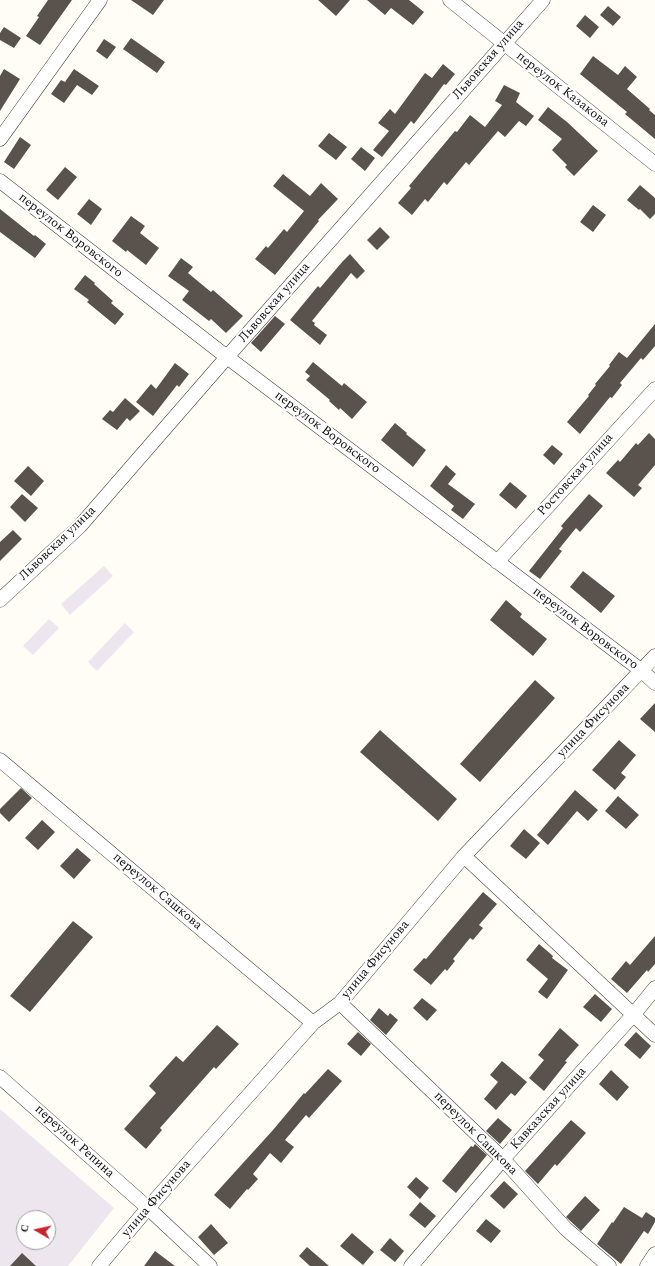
<!DOCTYPE html>
<meta charset="utf-8">
<style>
body{margin:0}
#map{position:relative;width:655px;height:1266px;overflow:hidden;background:#fffdf5;font-family:Spectral,serif}
canvas{display:block}
.north{position:absolute;left:16px;top:1210px;width:40px;height:40px;box-sizing:border-box;background:#fff;border:1px solid #a0a0a0;border-radius:50%;rotate:279deg;font-size:11px;font-weight:700;line-height:16px;text-align:center;color:#111}
.north::after{content:'';display:block;margin:auto;width:14px;height:18px;background:#c4262e;clip-path:polygon(50% 0,100% 100%,50% 72%,0 100%)}
</style>
<div id="map">
<canvas width="655" height="1266"></canvas>
<div class="north">С</div>
</div>
<script>
const ctx = document.querySelector('canvas').getContext('2d');
ctx.lineJoin = 'round';
function fillPath(path, color) { ctx.fillStyle = color; ctx.fill(path, 'evenodd'); }
function trace(path, color, width, dash) { ctx.strokeStyle = color; ctx.lineWidth = width; ctx.lineCap = dash ? 'butt' : 'round'; ctx.setLineDash(dash || []); ctx.stroke(path); }
function label(font, color, halo, rows, align = 'center') {
  ctx.font = font + ' Spectral,serif'; ctx.lineWidth = 4; ctx.setLineDash([]); ctx.textBaseline = 'middle'; ctx.strokeStyle = halo; ctx.fillStyle = color; for (const [text, x, y, turn = 0] of rows) {
    ctx.save(); ctx.translate(x, y); ctx.rotate((+turn || 0) * Math.PI / 180); ctx.textAlign = isNaN(turn) ? turn : align; if (halo) ctx.strokeText(text, 0, 0); ctx.fillText(text, 0, 0); ctx.restore();
  }
}
fillPath(new Path2D(`
 M104,566L113,576L70,615L61,604Z
 M49,619L59,628L33,655L23,646Z
 M125,623L134,632L97,671L88,662Z
 M0,1109L114,1208L68,1266H0ZM24,1218H48V1242H24Z`), '#eee6ef');
fillPath(new Path2D(`
 M48,0H72L40,45L26,36L39,17L37,16Z
 M131,0H164L153,15Z
 M318,0H350L336,16Z
 M367,0H409L424,12L413,25L391,8L385,15Z
 M608,6L621,17L613,26L600,15Z
 M585,15L599,27L590,38L576,26Z
 M4,27L21,38L14,48L0,40V33Z
 M131,38L165,62L157,73L123,49Z
 M104,39L116,47L107,59L96,51Z
 M593,56L618,75L625,66L637,77L627,89L650,109L649,110L655,115V139L625,114L627,112L580,74Z
 M443,64L455,74L446,85L444,84L414,124L411,121L382,157L373,150L389,131L378,123L390,109L395,114L425,73L432,78Z
 M4,69L20,79L0,111V76Z
 M74,69L99,86L92,95L77,85L64,103L51,94L61,80L65,82Z
 M504,85L520,93L516,102L534,116L526,126L519,121L505,137L498,131L469,165L466,162L447,185L444,182L428,202L425,199L412,215L398,203L411,188L409,186L455,131L457,132L470,115L485,127L502,105L495,101Z
 M548,107L567,122L598,151L574,176L565,167L567,165L552,150L562,139L538,120Z
 M329,133L347,147L336,160L318,146Z
 M20,137L31,145L14,169L4,162Z
 M361,147L375,158L365,171L351,159Z
 M65,167L77,177L58,200L46,190Z
 M283,174L310,196L321,183L338,199L318,220L319,221L275,275L255,259L266,246L268,248L284,229L287,232L304,211L273,186Z
 M640,185L655,198V214L650,219L640,209L639,210L627,200Z
 M89,199L102,209L91,225L77,214Z
 M593,205L606,215L593,232L580,222Z
 M0,209L34,236L35,235L46,244L35,258L0,232Z
 M131,216L145,226L140,233L159,248L146,265L127,250L126,252L112,241Z
 M380,227L390,237L377,250L367,240Z
 M350,254L365,271L357,279L351,273L312,321L315,323L314,325L327,335L320,345L290,320L318,286L320,288L343,261Z
 M181,258L193,267L188,273L211,292L213,290L243,316L226,333L211,319L209,321L182,300L189,291L168,276Z
 M85,275L95,283L94,284L113,301L111,303L124,314L115,325L87,302L89,300L74,289Z
 M275,316L285,324L261,352L251,343Z
 M655,324V346L643,360L641,358L620,383L622,385L612,398L610,397L580,434L567,422L589,396L588,395L596,385L595,384L610,366L609,365L619,352L627,358Z
 M313,362L342,386L344,383L367,402L352,419L340,408L339,410L329,401L330,400L306,380L310,376L305,372Z
 M175,363L189,374L179,387L177,385L153,416L136,402L151,384L156,389Z
 M125,398L140,411L130,421L127,418L117,430L102,419L110,410L113,412Z
 M395,423L407,433L406,434L426,450L413,467L381,440Z
 M649,433L655,439V465L638,485L642,488L634,497L606,473L618,460L620,462L636,443L638,445Z
 M552,445L563,454L554,465L543,455Z
 M446,465L456,474L448,484L475,504L463,519L451,510L454,506L430,486Z
 M28,466L44,481L31,496L14,481Z
 M510,482L527,496L516,509L499,495Z
 M22,494L38,508L25,522L10,507Z
 M589,494L603,506L580,532L576,528L559,549L562,551L540,579L529,571L563,528L561,526Z
 M13,530L22,539L0,561V542Z
 M583,571L615,596L601,613L570,587Z
 M506,600L522,614L520,617L547,639L533,656L490,620Z
 M535,680L555,698L480,782L460,764Z
 M655,703V732L640,719Z
 M380,730L457,799L438,821L360,752Z
 M619,740L636,755L621,773L626,777L615,790L592,770Z
 M21,788L32,798L9,822L0,813V809Z
 M575,790L598,810L588,821L577,811L548,845L537,835Z
 M618,796L639,815L626,829L605,811Z
 M42,820L55,832L38,850L25,838Z
 M524,829L540,843L526,859L510,846Z
 M77,848L91,860L74,879L60,866Z
 M483,892L497,904L479,925L483,928L473,940L470,938L453,959L455,961L447,971L445,969L431,985L413,970L424,958L426,959Z
 M73,921L93,937L30,1012L10,996Z
 M655,936V964L648,972L647,970L627,993L611,979L626,961L630,965Z
 M539,944L553,956L552,958L568,970L547,999L538,992L548,979L526,960Z
 M595,994L612,1009L601,1022L583,1007Z
 M422,998L437,1010L427,1021L413,1008Z
 M379,1008L388,1016L390,1013L398,1020L386,1035L370,1020Z
 M217,1025L239,1044L216,1069L214,1067L160,1128L162,1130L146,1149L124,1129L156,1093L149,1086L176,1056L183,1062Z
 M560,1028L579,1045L565,1061L567,1062L544,1091L529,1078L544,1060L538,1055Z
 M358,1032L371,1044L361,1056L347,1044Z
 M636,1032L651,1046L640,1059L624,1045Z
 M502,1061L527,1082L515,1096L511,1093L496,1110L484,1099L498,1082L490,1075Z
 M328,1069L342,1081L309,1118L306,1115L285,1140L294,1147L281,1163L270,1153L253,1174L258,1179L248,1190L247,1189L230,1209L214,1195L273,1130L304,1093L305,1094Z
 M611,1070L629,1087L617,1101L599,1084Z
 M498,1118L512,1130L500,1144L486,1131Z
 M571,1120L586,1133L557,1166L555,1164L538,1184L525,1171Z
 M475,1144L487,1155L456,1193L442,1181L471,1146L473,1147Z
 M416,1177L429,1188L420,1199L407,1187Z
 M504,1181L518,1194L504,1209L490,1196Z
 M585,1196L600,1210L581,1231L566,1217Z
 M420,1202L436,1216L425,1228L409,1215Z
 M624,1207L642,1218L646,1212L655,1218V1222L648,1234L644,1231L621,1264L597,1244L612,1222L613,1223Z
 M486,1219L501,1231L491,1243L476,1231Z
 M211,1224L228,1243L214,1255L198,1237Z
 M352,1233L374,1252L363,1265L340,1246Z
 M390,1238L404,1251L395,1262L380,1250Z
 M307,1247L329,1266H310L299,1256Z
 M155,1251L175,1266H144Z
 M22,1253L36,1266H10Z`), '#5a524d');
const minor = new Path2D(`
 M450,0L655,164
 M0,139L100,0
 M0,181L227,357L642,671L655,683
 M497,562L655,389
 M0,600L80,526L227,357L543,0
 M0,760L313,1023
 M464,856L655,1035
 M340,1003L503,1159L566,1229L609,1266
 M0,1077L148,1208L210,1266
 M99,1266L148,1208L313,1023L340,1003L464,856L655,656
 M411,1266L503,1159L634,1014L655,988
 M647,1266L655,1254`);
trace(minor, '#444', 15);
trace(minor, '#fff', 14);
label('13px', '#111', '#fff', [
 ["Львовская улица",489,60,-49],
 ["переулок Казакова",562,90,38],
 ["переулок Воровского",70,236,38],
 ["Львовская улица",275,303,-49],
 ["переулок Воровского",327,433,37],
 ["Ростовская улица",576,475,-48],
 ["Львовская улица",58,544,-44],
 ["переулок Воровского",585,629,37],
 ["улица Фисунова",594,721,-46],
 ["переулок Сашкова",157,892,40],
 ["улица Фисунова",376,960,-50],
 ["Кавказская улица",549,1109,-48],
 ["переулок Сашкова",475,1134,45],
 ["переулок Репина",74,1142,42],
 ["улица Фисунова",157,1199,-49]
]);
</script>
